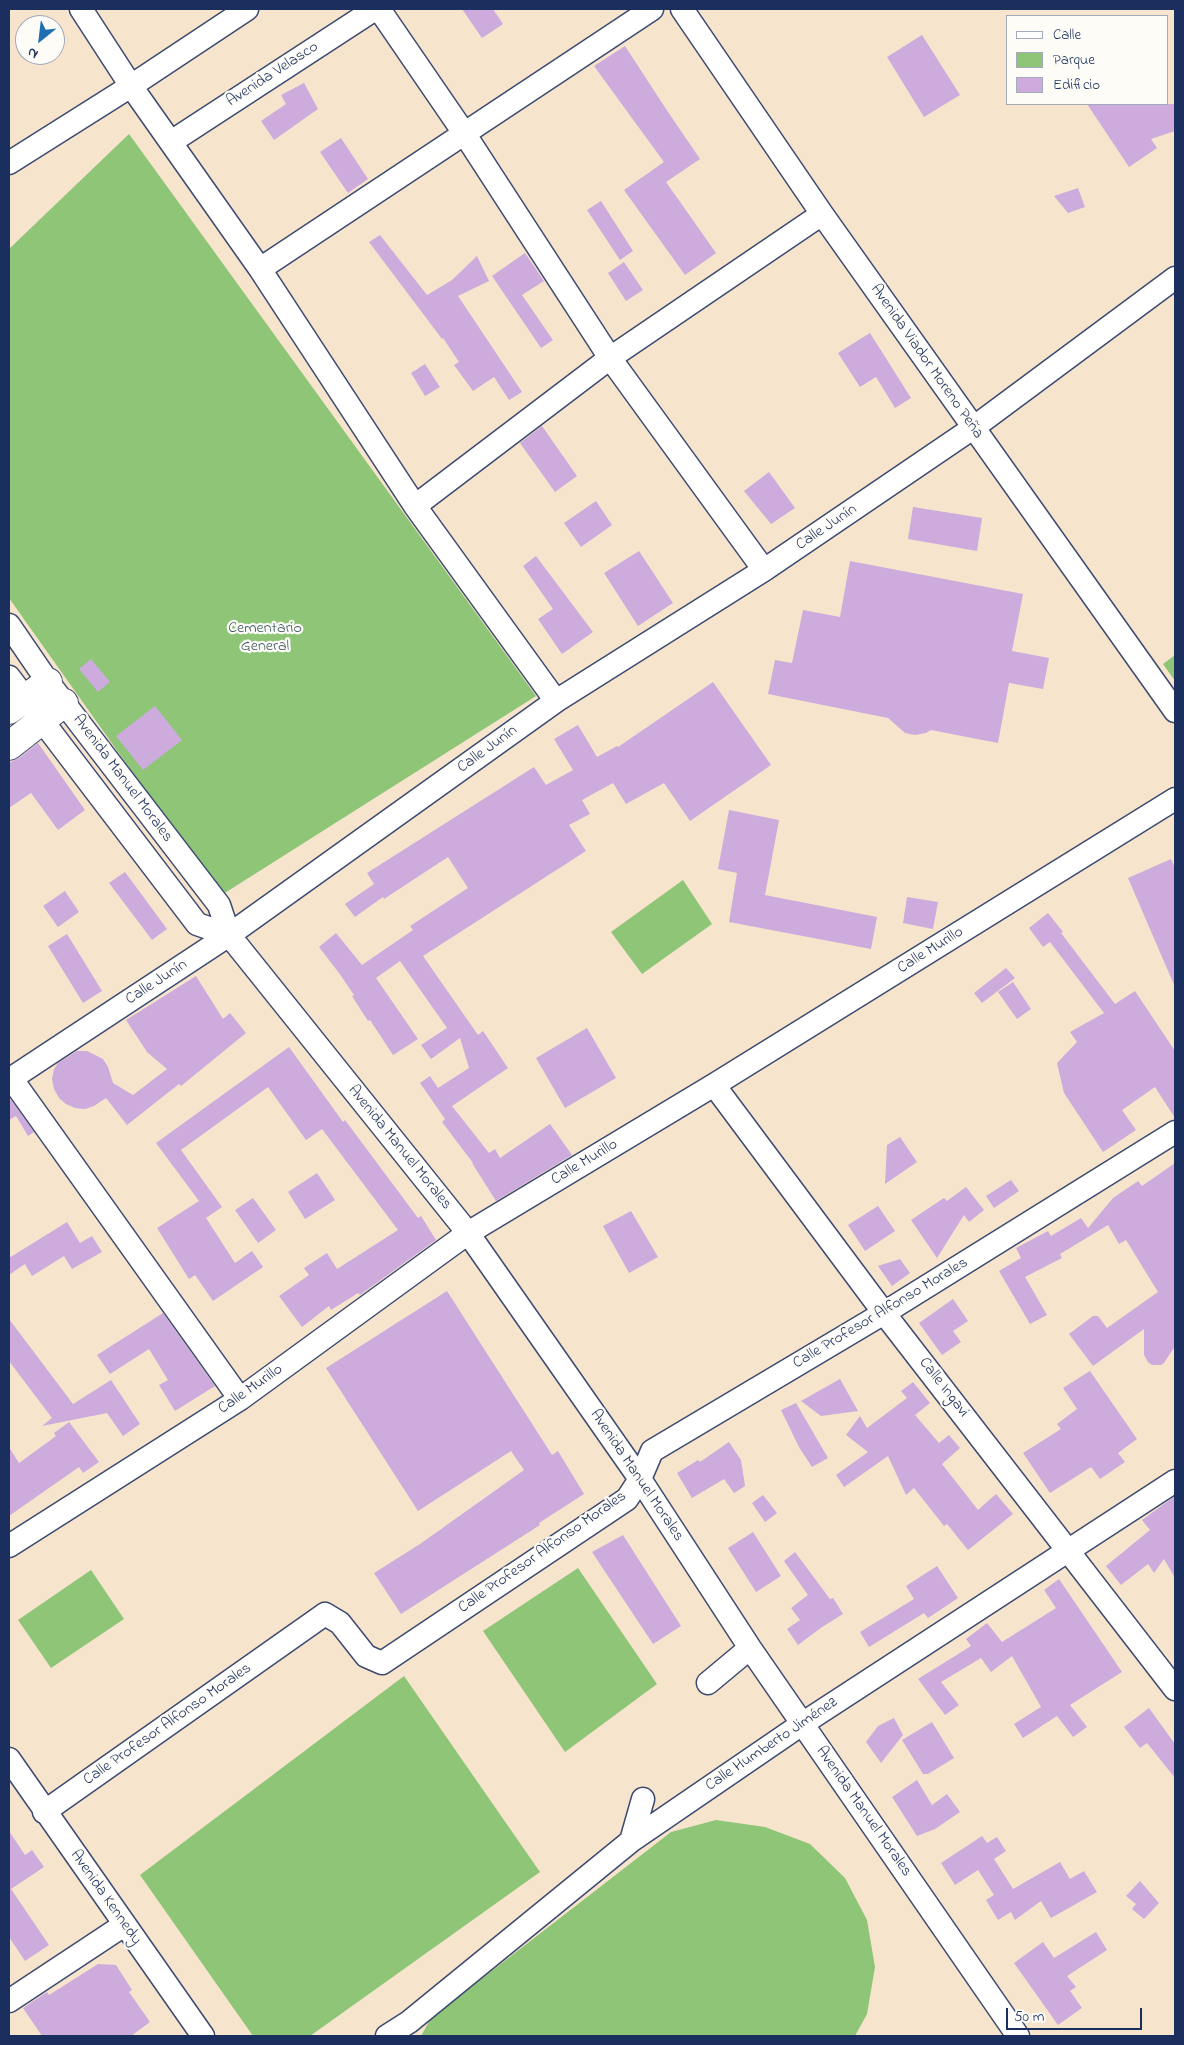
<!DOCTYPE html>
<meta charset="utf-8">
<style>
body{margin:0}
#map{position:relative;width:1184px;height:2045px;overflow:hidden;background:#f7e4cd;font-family:"Indie Flower",sans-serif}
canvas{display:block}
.frame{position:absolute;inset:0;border:10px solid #1b2f5e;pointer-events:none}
.legend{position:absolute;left:1006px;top:15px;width:162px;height:90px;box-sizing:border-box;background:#fdfcf7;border:1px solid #a3aaba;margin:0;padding:6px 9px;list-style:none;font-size:15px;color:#1b2f5e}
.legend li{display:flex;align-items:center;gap:10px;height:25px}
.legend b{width:25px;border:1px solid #a3aaba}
.north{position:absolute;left:15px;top:15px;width:50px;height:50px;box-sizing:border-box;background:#fdfcf7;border:1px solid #a3aaba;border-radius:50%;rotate:209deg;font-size:14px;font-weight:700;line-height:20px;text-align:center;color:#1b2f5e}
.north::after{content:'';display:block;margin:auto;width:18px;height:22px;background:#1f6fb2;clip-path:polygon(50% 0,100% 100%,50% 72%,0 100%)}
.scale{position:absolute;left:1006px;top:2008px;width:136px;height:22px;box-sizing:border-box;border:2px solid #1b2f5e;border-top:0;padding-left:6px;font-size:15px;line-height:18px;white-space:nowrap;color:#1b2f5e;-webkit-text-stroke:4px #fdfcf7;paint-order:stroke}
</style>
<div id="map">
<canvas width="1184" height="2045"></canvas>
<div class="frame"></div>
<ul class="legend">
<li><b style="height:6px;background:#fff"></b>Calle</li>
<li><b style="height:14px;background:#8ec577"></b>Parque</li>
<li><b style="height:14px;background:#ceabdd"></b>Edificio</li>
</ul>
<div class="north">N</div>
<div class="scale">50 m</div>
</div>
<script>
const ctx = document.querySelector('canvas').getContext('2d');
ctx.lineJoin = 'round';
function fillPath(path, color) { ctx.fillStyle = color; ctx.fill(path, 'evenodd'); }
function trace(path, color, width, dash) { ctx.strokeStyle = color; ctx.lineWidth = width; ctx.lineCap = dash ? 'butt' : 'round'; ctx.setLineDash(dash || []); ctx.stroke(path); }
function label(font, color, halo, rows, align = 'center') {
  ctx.font = font + ' "Indie Flower",sans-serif'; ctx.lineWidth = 4.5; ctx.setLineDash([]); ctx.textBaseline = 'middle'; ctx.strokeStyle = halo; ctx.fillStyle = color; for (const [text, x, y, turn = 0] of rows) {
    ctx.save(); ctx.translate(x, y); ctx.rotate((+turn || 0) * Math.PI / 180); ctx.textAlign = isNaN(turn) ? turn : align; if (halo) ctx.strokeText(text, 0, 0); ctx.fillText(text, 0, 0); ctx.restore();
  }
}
fillPath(new Path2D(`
 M129,134L536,696L220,896L9,598V249Z
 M1175,655V681L1163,664Z
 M683,880L712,924L642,974L611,932Z
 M578,1568L657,1684L565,1752L483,1631Z
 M91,1570L124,1619L51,1668L18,1620Z
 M404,1676L540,1872L310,2036H253L140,1875Z
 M716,1820L765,1827L810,1844L845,1878L867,1920L875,1967L867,2014L855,2036H421L431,2018L671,1832Z`), '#8ec577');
fillPath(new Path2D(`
 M462,9H493L503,24L482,38Z
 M922,35L960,95L924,117L887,57Z
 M625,46L666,109L700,159L666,182L716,253L685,275L624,190L664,162L594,66Z
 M304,83L318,109L274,140L261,121L286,104L281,95Z
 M1087,104H1175V131L1151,139L1157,148L1129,167Z
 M341,138L368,179L348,193L320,152Z
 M1078,188L1085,207L1068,213L1054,196Z
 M601,201L633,251L620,260L587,210Z
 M380,235L427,295L452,280L477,256L489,281L458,296L522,392L509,400L494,377L473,391L454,365L459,362L443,338L442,339L369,242Z
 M525,253L544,281L522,295L553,340L541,348L492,276Z
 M624,262L643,290L626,301L608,273Z
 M870,333L911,398L895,408L876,377L860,387L838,353Z
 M425,364L440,387L425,396L411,373Z
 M542,426L577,476L555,492L520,443Z
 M769,472L795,508L771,524L744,491Z
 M596,501L612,525L581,547L564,523Z
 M913,507L982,518L977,551L908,539Z
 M639,551L673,603L638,626L604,573Z
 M536,556L593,632L562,654L538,619L553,609L523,566Z
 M850,561L1023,594L1012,651L1049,658L1043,689L1009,683L998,743L931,730L926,733L915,735L905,733L888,718L768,694L775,660L792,663L803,610L840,617Z
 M91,659L110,682L98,692L79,669Z
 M713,682L771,765L690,821L664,783L626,804L613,783L582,800L590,814L569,825L586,851L423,956L478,1035L483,1031L508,1068L452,1106L489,1153L495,1149L500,1158L550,1124L572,1155L496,1201L472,1163H473L442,1122L445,1119L420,1083L430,1076L438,1088L469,1068L460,1038L431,1059L421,1045L447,1028L400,961L376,978L418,1039L393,1055L370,1020L368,1021L352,996L354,995L339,973L319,947L336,933L362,965L413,930L410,926L468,888L448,857L384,899L383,897L355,917L345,904L374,884L367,873L534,767L546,785L573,770L554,739L578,725L597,757L617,746L618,747Z
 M155,706L182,740L143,770L116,736Z
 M38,743L85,810L58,830L31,793L9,808V763L19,758Z
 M729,810L779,820L765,895L877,917L871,949L729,922L737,873L718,869Z
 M1171,859L1175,868V987L1128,878Z
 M125,872L167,929L152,940L109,883Z
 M65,891L79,912L58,927L43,906Z
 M907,897L938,902L933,929L903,923Z
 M1048,913L1063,932L1061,933L1115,1004L1135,991L1175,1051V1118L1155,1087L1122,1110L1136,1130L1103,1152L1064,1093L1057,1063L1077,1042L1070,1032L1104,1013L1050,942L1043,947L1029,928Z
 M67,934L102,991L83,1003L48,946Z
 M1006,968L1015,978L982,1003L974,993Z
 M196,976L223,1019L230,1013L246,1033L181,1086L179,1084L127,1125L106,1098L94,1106L85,1109L75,1108L66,1104L59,1098L54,1089L52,1079L54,1069L58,1063L77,1051H87L103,1059L108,1067L113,1083L133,1095L167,1069L147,1052L126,1020Z
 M1013,982L1031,1009L1017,1019L998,992Z
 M587,1028L616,1078L565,1108L536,1058Z
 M289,1047L343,1122L345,1120L418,1218L421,1216L436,1240L371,1287L360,1295L358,1293L331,1310L329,1306L302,1327L279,1296L309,1275L304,1268L327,1253L337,1269L398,1230L322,1129L306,1140L268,1087L181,1150L222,1207L206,1218L235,1263L252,1251L263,1267L213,1301L195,1275L189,1279L157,1228L199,1201L156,1143Z
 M11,1100L34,1132L28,1136L16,1116L9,1120V1101Z
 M900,1137L917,1162L885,1184L887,1145Z
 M1175,1163V1346L1164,1363L1161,1365H1152L1148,1362L1144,1355V1329L1093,1366L1069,1334L1093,1316H1098L1107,1328L1158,1292L1126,1240L1119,1244L1108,1225L1060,1254L1062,1258L1025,1277L1047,1315L1030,1324L999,1271L1021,1258L1016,1248L1048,1231L1051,1236L1081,1218L1088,1228L1113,1198L1138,1181L1142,1186Z
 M317,1173L335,1200L305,1219L288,1192Z
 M1011,1180L1019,1191L994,1208L986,1196Z
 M966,1187L984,1210L969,1222L964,1215L937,1258L911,1220L944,1198L947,1201Z
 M253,1198L276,1230L258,1243L235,1210Z
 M878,1206L895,1231L865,1251L848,1225Z
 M631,1211L658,1257L629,1273L603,1226Z
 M67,1222L80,1243L92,1236L102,1252L72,1269L64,1256L32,1276L25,1264L9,1275V1258Z
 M900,1259L910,1273L892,1286L878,1266Z
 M447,1291L552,1455L558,1451L584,1494L539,1523L540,1525L401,1614L374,1573L420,1544L524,1470L511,1451L418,1511L326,1368Z
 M953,1299L968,1321L953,1331L961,1342L942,1355L919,1323Z
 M163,1313L215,1386L175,1411L159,1385L168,1380L149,1349L110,1374L97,1355Z
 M9,1319L73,1404L111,1380L140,1424L123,1436L107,1413L42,1426L52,1418L9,1361Z
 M1090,1371L1137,1439L1118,1453L1125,1462L1100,1479L1091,1467L1050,1493L1023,1453L1061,1429L1057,1424L1077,1409L1063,1388Z
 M840,1379L858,1411L821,1416L801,1401Z
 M913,1382L930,1403L915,1415L939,1443L949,1435L960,1448L942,1464L978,1510L996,1494L1013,1514L968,1550L947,1524L944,1526L914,1488L906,1495L888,1456L844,1487L836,1475L868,1452L846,1435L860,1416L867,1428L907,1398L901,1391Z
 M796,1403L828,1458L812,1467L799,1447L781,1410Z
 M69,1422L99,1462L83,1473L79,1467L9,1516V1447L19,1463L56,1436L54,1433Z
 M729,1442L741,1460L745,1486L734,1493L724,1479L692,1498L677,1473L698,1460L700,1462Z
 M763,1495L777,1513L765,1522L752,1503Z
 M1175,1496V1578L1164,1559L1154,1573L1148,1564L1121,1585L1106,1566L1150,1530L1142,1520Z
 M753,1532L781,1576L756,1592L728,1548Z
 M623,1535L681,1626L653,1644L592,1552Z
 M795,1552L830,1599L833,1598L843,1614L822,1627L798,1645L787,1629L800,1620L791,1608L808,1595L784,1561Z
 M937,1566L958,1598L928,1618L924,1613L869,1647L860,1632L914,1599L906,1586Z
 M1059,1579L1122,1672L1070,1705L1087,1727L1073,1737L1057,1716L1023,1738L1014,1724L1041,1707L1012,1656L991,1672L981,1658L941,1682L959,1705L945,1715L918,1679L971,1646L966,1639L987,1623L1002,1642L1056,1608L1044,1590Z
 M1149,1708L1175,1744V1778L1147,1743L1140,1748L1124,1727Z
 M894,1718L903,1735L881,1763L866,1742L878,1726Z
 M932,1722L954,1758L928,1774H923L902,1740Z
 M917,1780L932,1805L947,1794L960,1812L935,1829L917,1836L892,1797Z
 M9,1831L25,1855L32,1850L44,1867L11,1889L49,1945L25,1961L9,1937Z
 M982,1836L987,1843L997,1837L1006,1851L994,1859L1013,1889L1060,1862L1070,1879L1084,1871L1097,1892L1051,1918L1041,1901L1015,1920L1011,1912L998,1920L986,1900L994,1895L978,1870L955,1885L941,1863Z
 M1140,1881L1159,1903L1144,1919L1132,1909L1136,1904L1126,1896Z
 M1096,1932L1107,1950L1067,1976L1076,1987L1070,1991L1082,2008L1058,2025L1014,1963L1043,1942L1054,1958Z
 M98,1964L116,1965L132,1990L129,1992L150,2022L131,2036H42L23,2008L47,1992L49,1995Z`), '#ceabdd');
const minor = new Path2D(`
 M81,9L131,86L260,269L415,506L556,701
 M379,9L464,133L610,358L764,570
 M682,9L822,214L1175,711
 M171,142L375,9
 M9,163L131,86L247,9
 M260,269L652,9
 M415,506L610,358L822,214
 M9,625L48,682L219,905L229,935L468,1233L640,1479L750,1648L1018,2036
 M9,677L197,924L229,935
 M11,1078L240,1399
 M9,1080L229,935L556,701L764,570L973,428L1175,278
 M714,1085L884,1313L1175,1689
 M9,1546L240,1399L468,1233L714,1085L1175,799
 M708,1683L750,1648
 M9,1759L203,2036
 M44,1812L325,1614L340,1623L366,1656L382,1663L627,1499L640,1479L652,1451L884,1313L1175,1132
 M631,1841L643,1799
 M9,2001L124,1925
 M387,2036L409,2022L631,1841L802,1724L1175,1481`);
const major = new Path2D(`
 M9,710L48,682
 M9,746L64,703`);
trace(minor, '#3c4a6f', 25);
trace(major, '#3c4a6f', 30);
trace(minor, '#fff', 22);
trace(major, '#fff', 28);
label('16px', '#1b2f5e', '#fdfcf7', [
 ["Avenida Velasco",273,75,-33],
 ["Avenida Viador Moreno Peña",926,362,55],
 ["Calle Junín",827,528,-34],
 ["Calle Junín",488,750,-36],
 ["Avenida Manuel Morales",122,779,53],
 ["Calle Murillo",931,951,-32],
 ["Calle Junín",157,983,-33],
 ["Avenida Manuel Morales",399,1148,51],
 ["Calle Murillo",585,1163,-31],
 ["Calle Profesor Alfonso Morales",881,1314,-31],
 ["Calle Ingavi",943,1388,52],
 ["Calle Murillo",251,1390,-35],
 ["Avenida Manuel Morales",636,1476,56],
 ["Calle Profesor Alfonso Morales",543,1553,-35],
 ["Calle Profesor Alfonso Morales",168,1725,-35],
 ["Calle Humberto Jiménez",772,1745,-34],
 ["Avenida Manuel Morales",863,1812,55],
 ["Avenida Kennedy",105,1898,55]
]);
label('16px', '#3e5c66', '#fdfcf7', [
 ["Cementario",265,629],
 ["General",265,647]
]);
</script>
